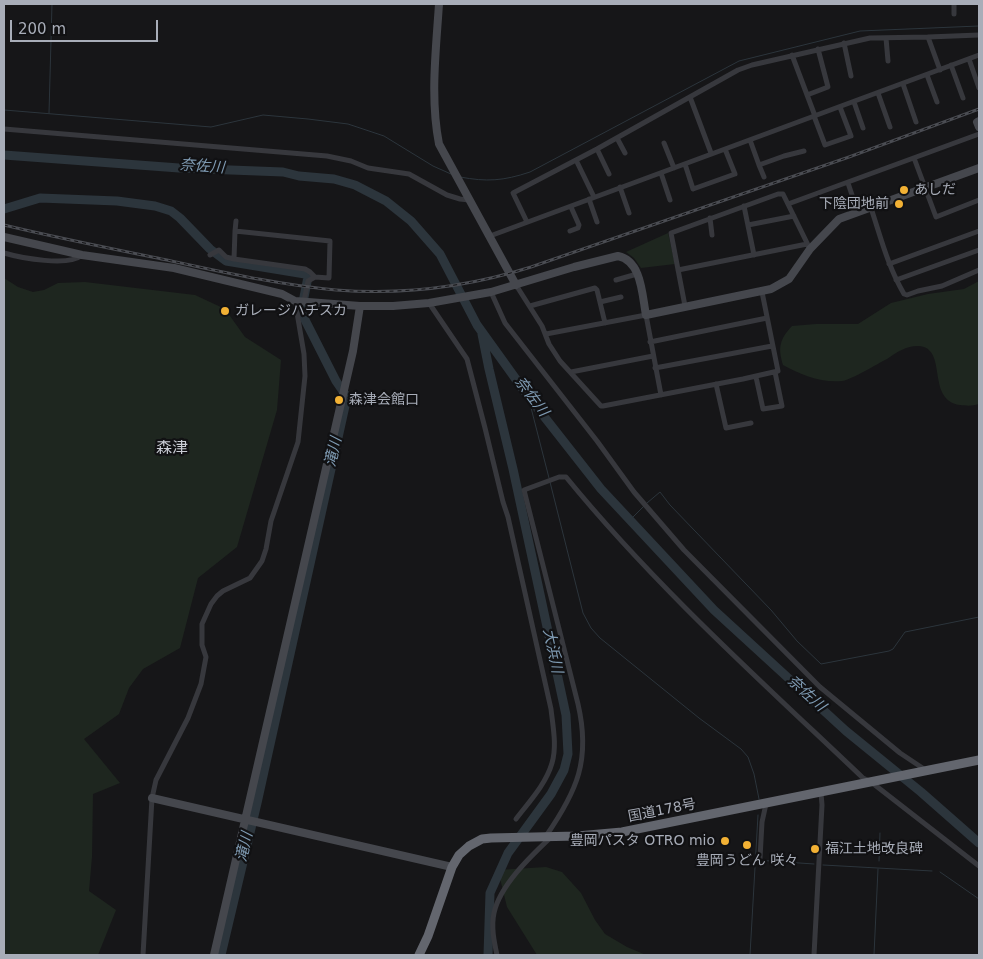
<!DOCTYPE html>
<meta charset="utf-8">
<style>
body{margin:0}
#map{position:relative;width:983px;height:959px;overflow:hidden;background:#161618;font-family:"DejaVu Sans",sans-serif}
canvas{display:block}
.frame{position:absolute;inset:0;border:5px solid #a8adb8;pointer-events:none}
.scale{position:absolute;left:10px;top:20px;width:148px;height:22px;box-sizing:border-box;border:2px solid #a8adb8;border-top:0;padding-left:6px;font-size:15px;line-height:18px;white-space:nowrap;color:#a8adb8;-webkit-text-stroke:4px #111113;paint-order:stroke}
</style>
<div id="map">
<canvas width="983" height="959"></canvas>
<div class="frame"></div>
<div class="scale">200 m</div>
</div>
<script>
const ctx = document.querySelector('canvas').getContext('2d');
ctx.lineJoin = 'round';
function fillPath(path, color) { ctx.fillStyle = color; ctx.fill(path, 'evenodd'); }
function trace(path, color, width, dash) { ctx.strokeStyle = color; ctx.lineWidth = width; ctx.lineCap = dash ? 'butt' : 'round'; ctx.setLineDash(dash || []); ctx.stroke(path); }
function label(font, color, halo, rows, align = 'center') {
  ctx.font = font + ' "DejaVu Sans","Noto Sans JP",sans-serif'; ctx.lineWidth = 4.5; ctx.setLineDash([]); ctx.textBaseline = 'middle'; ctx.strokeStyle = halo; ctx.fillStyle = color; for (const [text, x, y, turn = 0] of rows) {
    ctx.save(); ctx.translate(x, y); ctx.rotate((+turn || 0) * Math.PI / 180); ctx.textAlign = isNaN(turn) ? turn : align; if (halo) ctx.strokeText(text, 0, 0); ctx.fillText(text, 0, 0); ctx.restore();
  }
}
fillPath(new Path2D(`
 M668,233L675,264L641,268L634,258L626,252Z
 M4,278L18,287L33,292L44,290L58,283L85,282L195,295L225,309L245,337L281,360L277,410L237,547L198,578L180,648L143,669L129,688L119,714L84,739L120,783L93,794L92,857L89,891L116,910L98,955H4Z
 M979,281V404C972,406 968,406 960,405C925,400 949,347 918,346C906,346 897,352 887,359C877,364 851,380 842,381C821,383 801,375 783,365C778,348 779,340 792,326L816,324H858L891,303L928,294L964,289Z
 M546,867L562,872L581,893L595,920L605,934L627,947L646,955H537L507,907L498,870Z`), '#1e261f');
trace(new Path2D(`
 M4,110L211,127L263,115L308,119L348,124L384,136L433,166L451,174
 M49,113L52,4
 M460,177C487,182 503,181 530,172L739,61L860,31L979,26
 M528,396L549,478
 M550,482L583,613L591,628L600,638L699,718L741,749L748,757L754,774L759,799
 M647,503L660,492L670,505L771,610L797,641L821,664L889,651L893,649L905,632L979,617
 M630,520L644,506
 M756,860L814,864
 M879,861L880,833
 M823,865L932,871
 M940,872L979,899
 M750,955L758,815
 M874,955L878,869`), '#2c353c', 1);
trace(new Path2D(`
 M4,155L179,168L283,172L299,176L334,179L355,185L386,201L411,221L440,254L477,325L528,396L601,489L714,610L846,731L921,792L979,843
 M4,209L40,198L117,201L155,206L171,211L180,218L210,249L226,261L305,274L308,277L301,312L336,381L347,397L257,803L221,955
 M482,334L489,369L513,469L566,715L568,754L564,770L551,794L508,853L490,893L488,955`), '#2c353c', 9);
trace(new Path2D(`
 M954,14V4
 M886,38L888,61
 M844,43L851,76
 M792,55L815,116
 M969,59L979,88
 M951,65L963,98
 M940,70L928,37L979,35
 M927,75L937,102
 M903,84L916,122
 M878,93L890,127
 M807,95L828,87L818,49
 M690,97L711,153
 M854,102L863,128
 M814,116L825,145L851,136L840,107
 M4,129L327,156L351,161L368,168L409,174L447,195L460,199L469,200
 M617,138L625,153
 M750,140L759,165L784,156L804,151
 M664,143L674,168
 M597,149L609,174
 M914,158L936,217L979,200
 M576,160L594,197
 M685,164L693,189L735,174L725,149
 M759,165L764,177
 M661,173L670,200
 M848,183L858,213
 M620,187L629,213
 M589,199L597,222
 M788,204L979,134
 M744,206L754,255
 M871,208C881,238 888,267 904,294L907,295L918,291L942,286L979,270
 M710,218L712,235
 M527,222L513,193L597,149L738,70L752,65L870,38L928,37
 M748,225L794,216
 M235,231L236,221
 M570,231L578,228L579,225L571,207
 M490,236L979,55
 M4,253C21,258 69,267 82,255
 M210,255L219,250L226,257L234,259L305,269L310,272L315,277
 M234,259L235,231L330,241L329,278L315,277L308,281L304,301
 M889,264L979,231
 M678,270L807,244
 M616,280L637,274
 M896,280L979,250
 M516,285L542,326L549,344L560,361L601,406H603L743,379L778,371L762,292
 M491,292L505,323L597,441L634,492L684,550L820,687L900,753L927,771
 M600,302L621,297
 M429,303L467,359L485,428L503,502L508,517L551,709C553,727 557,746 552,763C546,784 529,802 516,819
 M530,306L595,288L597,290L605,323
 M685,306L671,233L778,194H783L810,249
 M546,334L646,315L661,395
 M650,342L767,318
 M655,368L772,346
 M571,372L653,356
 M756,377L763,409L782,406L775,372
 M716,384L726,428L751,423
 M546,836C577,791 591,760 578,704L524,490L559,477H566C655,586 761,681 863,778L871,782L979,866
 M760,858L762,822L766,804
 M143,955L152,798L156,780L188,718L201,684L206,657L202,645V624L211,604L217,596L223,591L250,578L262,561L266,549L271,521L298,442L305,376L304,354L295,301
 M497,955C494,941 491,927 494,913C500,885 531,856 551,837
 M814,955L822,805L821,793`), '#37383d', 5);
trace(new Path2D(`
 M439,4C436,50 430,98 439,144L516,285
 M979,121L977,122L979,127
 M4,237L82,255L174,268L282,294L295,301L360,306H393L429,303L491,292L574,267L618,256C642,261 642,295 646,315L771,289L789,279L810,249L839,219L979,168
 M152,798L452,867
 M214,955L353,351L360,306`), '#45474d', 8);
trace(new Path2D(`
 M419,955L428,936L452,867L459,855L469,846L482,839L491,838L577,836L622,832L979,760`), '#63666e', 9);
const rail = new Path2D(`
 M4,225C58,238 113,249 167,260C223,272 279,285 336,290C401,295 468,287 531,267L849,157L979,109`);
trace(rail, '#4a4c52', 3);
trace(rail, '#111113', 1, [4]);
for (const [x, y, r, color] of [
 [904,190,5,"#f2b134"],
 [899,204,5,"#f2b134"],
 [225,311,5,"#f2b134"],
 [339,400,5,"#f2b134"],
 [725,841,5,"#f2b134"],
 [747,845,5,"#f2b134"],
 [815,849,5,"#f2b134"]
]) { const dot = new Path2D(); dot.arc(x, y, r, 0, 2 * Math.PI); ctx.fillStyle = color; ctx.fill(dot); trace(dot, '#111113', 2); }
label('14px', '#a8adb8', '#111113', [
 ["あしだ",914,190],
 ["下陰団地前",889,204,"right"],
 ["ガレージハチスカ",235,311],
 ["森津会館口",349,400],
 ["豊岡パスタ OTRO mio",715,841,"right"],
 ["福江土地改良碑",825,849],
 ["豊岡うどん 咲々",747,861,"center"]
], 'left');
label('14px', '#a8adb8', '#111113', [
 ["国道178号",662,811,-11]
]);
label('italic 15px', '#7f9bb3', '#111113', [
 ["奈佐川",202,167,4],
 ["奈佐川",531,397,53],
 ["滝川",334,452,-77],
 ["大浜川",552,651,78],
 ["奈佐川",806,694,42],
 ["滝川",245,847,-77]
]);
label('16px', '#c9ccd4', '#111113', [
 ["森津",172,449]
]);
</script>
